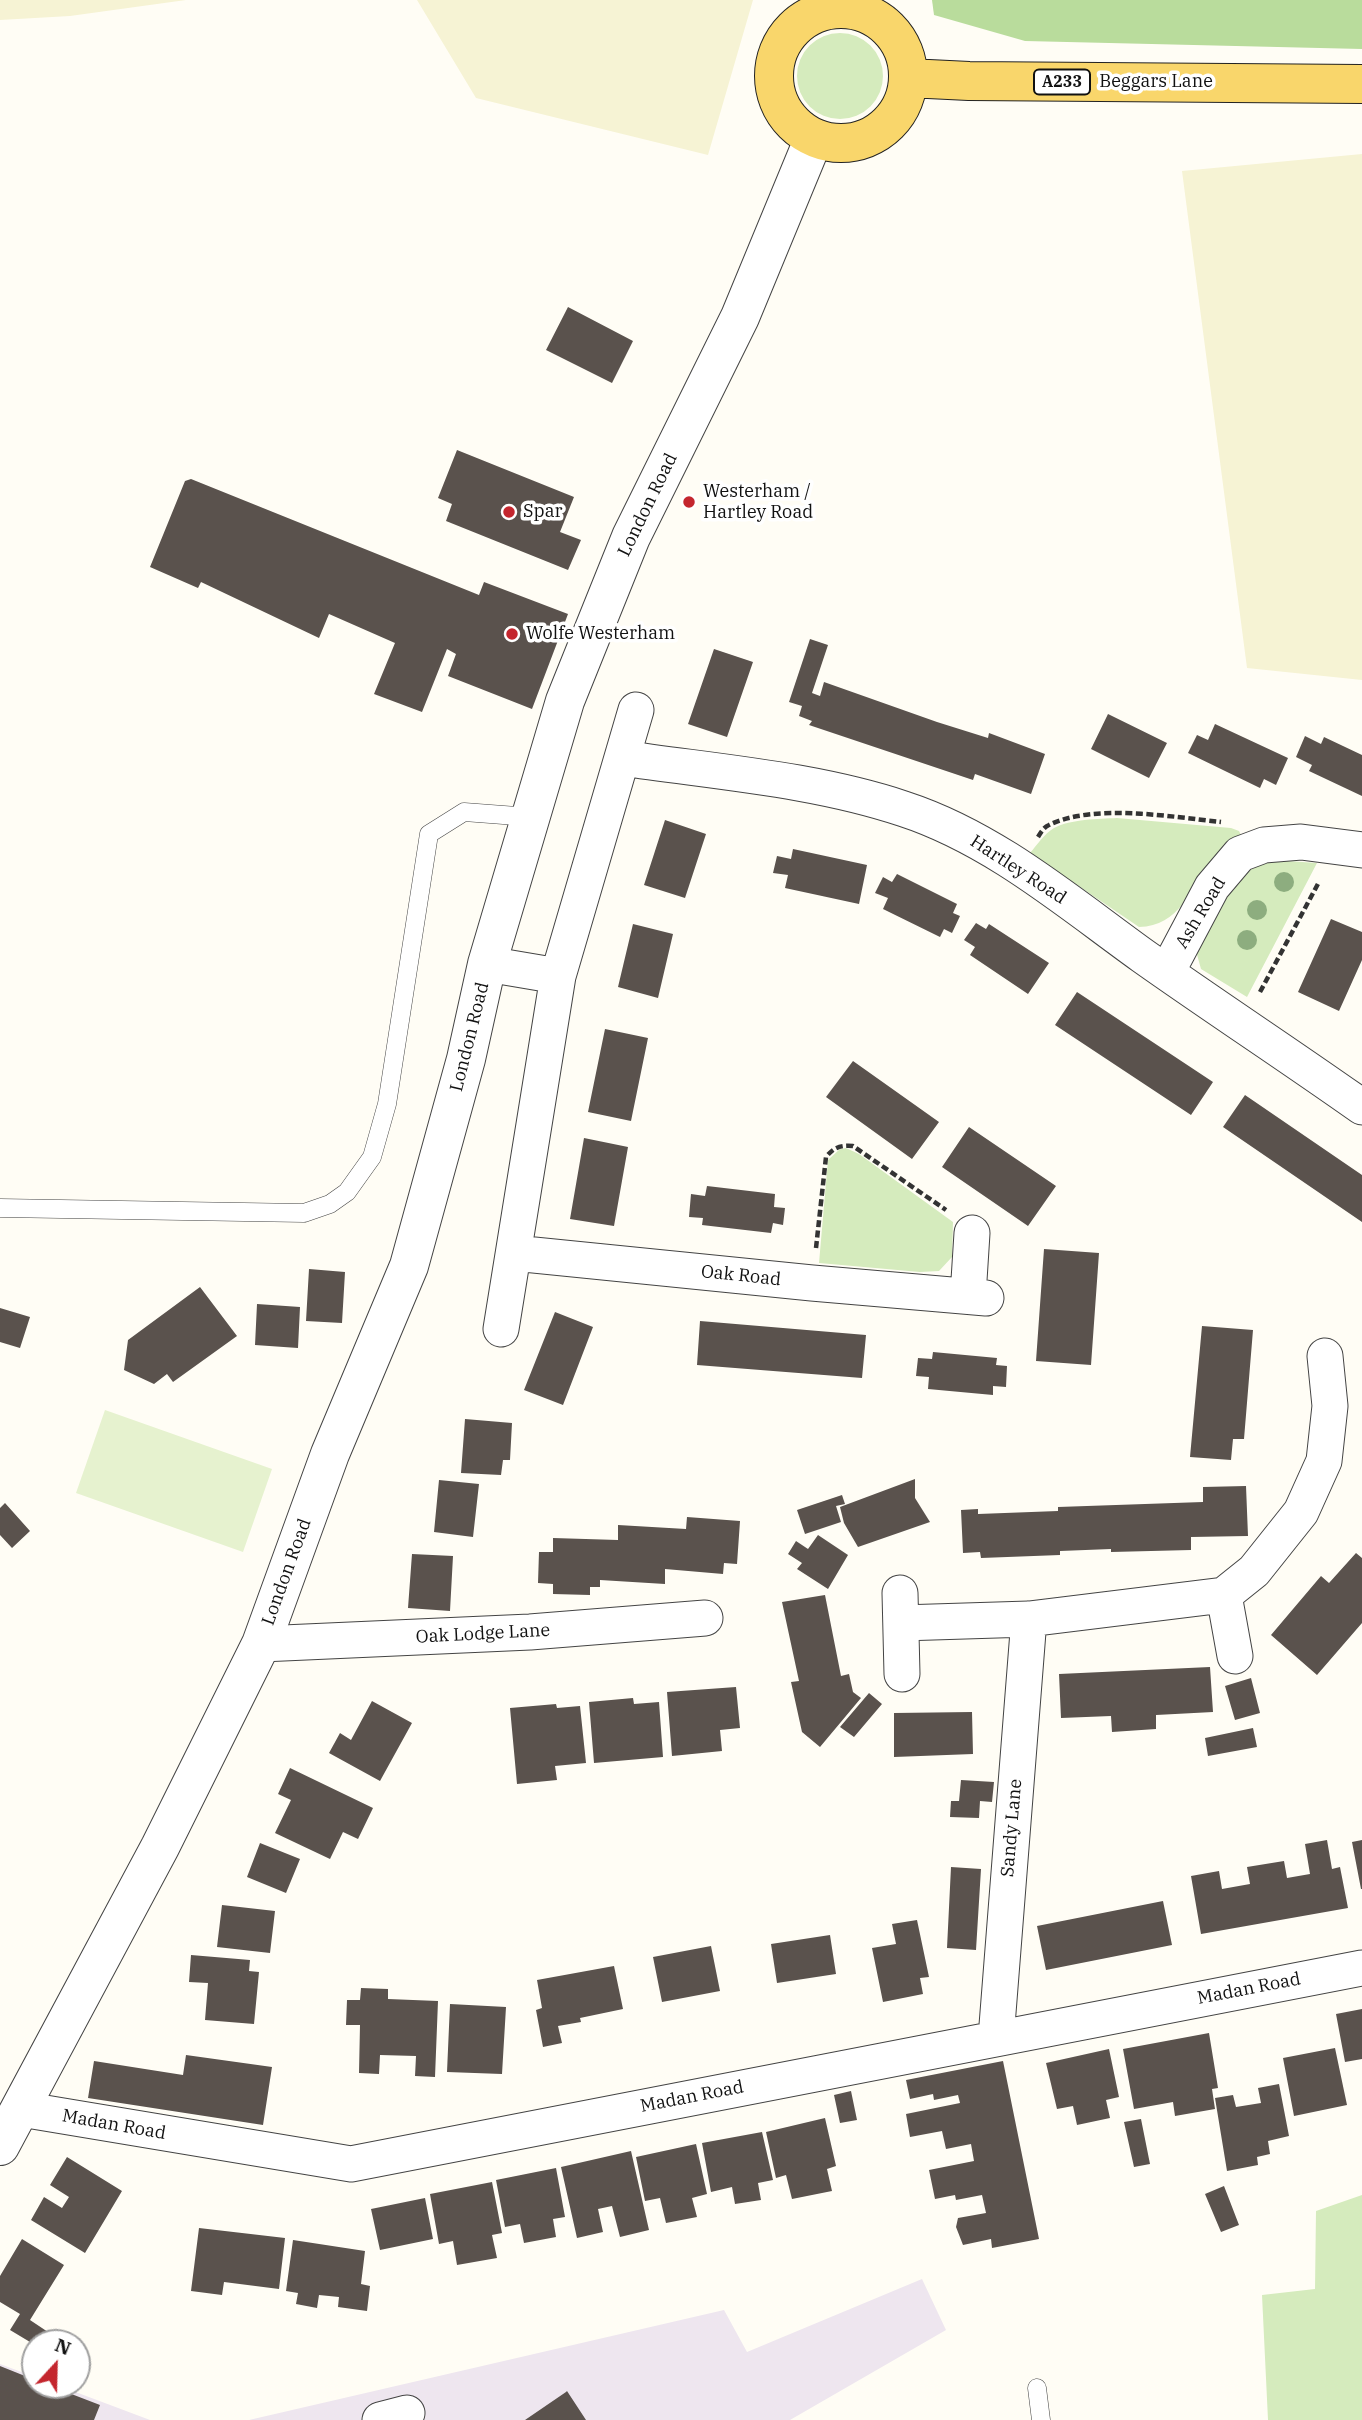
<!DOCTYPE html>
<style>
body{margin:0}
#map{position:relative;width:1362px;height:2420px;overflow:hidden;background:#fffdf5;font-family:"IBM Plex Serif",serif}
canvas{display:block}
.north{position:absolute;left:21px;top:2329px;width:70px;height:70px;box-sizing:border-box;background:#fff;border:2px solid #a0a0a0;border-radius:50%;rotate:22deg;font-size:19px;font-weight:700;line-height:28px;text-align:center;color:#111}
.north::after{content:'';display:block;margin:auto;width:24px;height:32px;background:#c4262e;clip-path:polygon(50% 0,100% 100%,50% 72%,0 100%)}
</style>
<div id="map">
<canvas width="1362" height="2420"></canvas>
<div class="north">N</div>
</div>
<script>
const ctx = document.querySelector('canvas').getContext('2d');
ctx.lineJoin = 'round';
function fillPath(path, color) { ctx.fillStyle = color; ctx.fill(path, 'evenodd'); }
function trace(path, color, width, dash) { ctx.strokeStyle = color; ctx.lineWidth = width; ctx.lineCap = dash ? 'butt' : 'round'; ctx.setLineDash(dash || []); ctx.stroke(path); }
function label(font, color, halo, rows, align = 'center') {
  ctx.font = font + ' "IBM Plex Serif",serif'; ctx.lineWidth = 7; ctx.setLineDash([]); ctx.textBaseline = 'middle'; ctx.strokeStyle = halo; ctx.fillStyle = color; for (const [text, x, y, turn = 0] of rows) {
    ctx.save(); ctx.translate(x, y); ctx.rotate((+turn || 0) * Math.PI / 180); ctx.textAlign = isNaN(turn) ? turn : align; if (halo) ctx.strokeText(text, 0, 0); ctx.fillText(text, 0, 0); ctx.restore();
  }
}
fillPath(new Path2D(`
 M922,2279L946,2330L790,2420H249L724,2310L747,2352Z
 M0,2364L35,2377V2385H57L150,2420H0Z`), '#eee6ef');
fillPath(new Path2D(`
 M0,0H186L70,16L0,20Z
 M417,0H753L708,155L476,98Z
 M1362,154V680L1247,668L1182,171Z`), '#f6f3d4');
fillPath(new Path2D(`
 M797 76a43 43 0 1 1 86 0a43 43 0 1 1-86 0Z
 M1117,818L1231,828L1239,831L1242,837C1232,845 1222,854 1214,863C1189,889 1180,926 1139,927L1030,853C1037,845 1044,834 1054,828C1071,819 1098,819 1117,818Z
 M1273,860L1317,863L1247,997L1201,969L1196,951L1219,898L1251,867Z
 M846,1148L859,1154L953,1222L952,1257L939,1271L920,1272L819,1263L828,1160L840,1149Z
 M1362,2195V2420H1268L1262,2295L1315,2289L1316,2211Z`), '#d5ebbd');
fillPath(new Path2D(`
 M932,0H1362V49L1025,41L934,15Z`), '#b9dc9c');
fillPath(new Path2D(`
 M105,1410L272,1469L243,1552L76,1493Z`), '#e6f2cf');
fillPath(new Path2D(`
 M568,307L633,341L612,383L546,350Z
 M457,450L574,497L560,532L581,540L568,570L446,521L452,504L438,498Z
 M191,479L479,595L484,582L568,614L532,709L448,676L456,654L447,649L422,712L374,694L395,643L329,614L319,638L201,582L198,588L150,567L185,481Z
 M810,639L828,645L812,693L820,696L824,682L937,722L988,738L989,733L1045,754L1031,794L975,774L973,780L809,725L812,721L799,716L802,706L789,702Z
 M714,649L753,662L727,737L688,724Z
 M1108,714L1167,743L1149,778L1091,749Z
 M1215,724L1288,758L1276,785L1264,779L1260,788L1188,753L1197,735L1208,740Z
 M1305,736L1321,744L1324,737L1362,755V796L1309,771L1312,765L1296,757Z
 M665,820L706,834L685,898L644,885Z
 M793,849L867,865L859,904L785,888L788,875L773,873L777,856L791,859Z
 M897,874L957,904L953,913L960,916L952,933L944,929L940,937L883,909L888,898L875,893L883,877L892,882Z
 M1331,919L1362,932V960L1339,1011L1298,992Z
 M976,923L986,929L989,924L1049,963L1028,994L970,955L975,947L964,940Z
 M633,924L673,934L658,998L618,987Z
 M1077,992L1213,1082L1191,1115L1055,1025Z
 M605,1029L648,1038L631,1121L588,1112Z
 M853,1061L939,1122L912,1159L826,1097Z
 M1245,1095L1362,1175V1222L1223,1127Z
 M969,1127L1056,1186L1028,1226L942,1167Z
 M584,1138L628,1147L614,1226L570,1219Z
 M707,1186L775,1194L774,1207L785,1208L783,1225L773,1223L771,1233L702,1225L703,1218L689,1217L691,1194L705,1196Z
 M1044,1249L1099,1253L1091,1365L1036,1361Z
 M309,1269L345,1272L342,1323L306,1321Z
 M200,1287L237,1336L173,1382L167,1374L154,1384L124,1370L128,1340Z
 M257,1304L300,1307L298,1348L255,1345Z
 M0,1308L30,1317L20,1348L0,1342Z
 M555,1312L593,1327L563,1405L524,1390Z
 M700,1321L866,1335L862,1378L697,1365Z
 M1202,1326L1253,1330L1244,1439H1233L1231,1460L1190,1457Z
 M933,1352L997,1358L996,1365L1007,1366L1006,1387L993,1386V1395L928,1389L929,1377L916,1376L918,1358L932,1359Z
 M465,1419L512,1423L510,1460H503L501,1475L461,1473Z
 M915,1479V1498L930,1522L858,1547L844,1523L840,1507Z
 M439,1480L479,1484L473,1537L434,1532Z
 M1246,1486L1248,1536L1191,1537V1550L1111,1552V1549L1060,1551V1555L981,1558L980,1552L963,1553L961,1510L978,1509V1514L1058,1511V1507L1203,1502V1487Z
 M842,1495L845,1504L836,1506L841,1522L805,1534L797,1510Z
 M5,1503L30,1531L12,1548L0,1535V1508Z
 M687,1517L740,1521L737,1564L724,1563L723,1574L665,1569V1584L600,1580V1587H590V1595L553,1594V1584L538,1583L539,1552H553V1538L618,1540V1525L686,1529Z
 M818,1535L848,1555L828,1589L797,1569L802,1563L788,1554L796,1541L808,1549Z
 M1356,1553L1362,1558V1623L1317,1675L1271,1635L1321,1576L1329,1583Z
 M412,1554L453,1556L450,1611L408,1608Z
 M825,1595L841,1676L849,1674L853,1692L861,1698L820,1747L802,1732L791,1682L799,1681L782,1602Z
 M1210,1667L1213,1712L1156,1715V1729L1112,1732L1111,1716L1061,1718L1059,1674Z
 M1251,1678L1260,1713L1235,1720L1225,1686Z
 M736,1687L740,1728L720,1730L722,1751L672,1756L667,1692Z
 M869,1693L882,1704L854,1737L840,1727Z
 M633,1698L634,1704L659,1702L663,1757L594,1763L589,1702Z
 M372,1701L412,1723L380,1781L329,1753L340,1733L351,1740Z
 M556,1704L557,1708L580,1706L586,1763L555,1766L557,1780L517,1784L510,1708Z
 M972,1712L973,1754L894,1757V1713Z
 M1253,1728L1257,1747L1208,1756L1205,1738Z
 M290,1768L373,1808L358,1839L343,1832L330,1859L275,1833L291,1800L278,1794Z
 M961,1780L994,1782L992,1802L980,1801L979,1818L950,1817L951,1801H959Z
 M1327,1840L1332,1869L1340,1867L1348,1908L1201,1934L1191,1876L1219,1871L1222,1889L1250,1884L1247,1867L1284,1861L1287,1878L1310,1874L1305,1844Z
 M1362,1840V1889H1361L1352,1842Z
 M260,1843L300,1859L286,1893L247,1877Z
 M951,1867L981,1869L976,1950L947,1948Z
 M1163,1901L1172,1945L1046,1970L1037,1926Z
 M222,1905L275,1911L270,1953L217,1947Z
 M917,1920L929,1977L920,1978L923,1994L883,2002L872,1948L896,1944L892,1924Z
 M830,1935L836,1974L777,1983L771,1944Z
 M711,1946L720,1991L662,2002L653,1957Z
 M191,1955L250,1960L249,1971L259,1972L254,2024L205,2020L208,1983L189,1982Z
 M614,1966L623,2009L580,2018L581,2022L558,2026L562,2043L543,2047L536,2010L542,2008L537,1980Z
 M361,1988L388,1989V1999L438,2001L435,2077L415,2076L416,2056L380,2055L379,2074L359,2073L360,2025H346L347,2000H360Z
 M450,2004L506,2007L502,2074L447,2072Z
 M1362,2009V2059L1345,2062L1336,2014Z
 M1209,2033L1218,2088L1212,2089L1215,2109L1175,2116L1173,2102L1134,2109L1123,2049Z
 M1335,2048L1347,2105L1294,2116L1283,2058Z
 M1109,2049L1119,2097L1106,2100L1110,2118L1077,2125L1073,2106L1057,2109L1046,2063Z
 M186,2055L272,2067L263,2125L88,2098L94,2061L183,2075Z
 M1003,2061L1039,2239L992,2248L991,2239L963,2245L956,2227L958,2218L986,2213L982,2195L956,2200L955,2195L935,2199L929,2170L974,2161L971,2144L946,2149L942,2131L910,2137L906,2114L960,2103L958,2095L934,2100L933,2094L910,2099L906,2080Z
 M1279,2084L1289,2136L1268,2141L1270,2154L1257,2157L1258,2165L1227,2171L1215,2098L1233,2095L1236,2107L1261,2103L1258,2088Z
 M851,2091L857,2120L840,2123L834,2095Z
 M825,2118L836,2166L827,2169L832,2191L792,2199L786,2175L776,2178L766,2132Z
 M1141,2119L1150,2164L1134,2167L1124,2122Z
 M762,2132L773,2180L758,2183L761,2200L735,2204L732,2187L711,2192L702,2143Z
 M696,2144L707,2194L692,2198L697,2217L666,2223L660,2198L645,2201L636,2157Z
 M631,2151L649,2230L620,2237L612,2206L598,2209L603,2232L577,2238L561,2167Z
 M67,2157L122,2191L85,2253L31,2220L44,2197L62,2208L69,2197L50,2185Z
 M556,2168L565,2217L553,2219L556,2237L524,2243L520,2224L505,2227L496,2180Z
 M492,2182L502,2233L492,2235L497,2258L457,2265L453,2241L439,2244L430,2194Z
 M1224,2186L1239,2225L1221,2232L1205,2194Z
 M425,2198L433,2239L380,2250L371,2209Z
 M199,2228L285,2238L279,2289L224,2282L222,2295L191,2291Z
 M22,2239L64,2265L30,2320L48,2332L41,2343H35V2345L10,2330L20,2314L0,2302V2276Z
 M293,2240L365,2251L361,2284L370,2286L367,2311L338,2307L339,2297L319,2295L317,2308L296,2304L298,2293L286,2291Z
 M0,2366L35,2380V2385H48L100,2405L94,2420H0Z
 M567,2391L586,2420H525L566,2392Z`), '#5a524d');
const service = new Path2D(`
 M0,1208L304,1213L330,1204L347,1192L372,1157L387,1104L429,834L464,812L530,817
 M1037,2388L1041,2420`);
const minor = new Path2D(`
 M622,758C716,772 814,779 904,809C993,838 1068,902 1143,956C1215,1007 1290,1056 1362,1107
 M487,964L558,976
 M1167,972L1212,887L1240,854L1264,845L1301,842L1362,850
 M514,1253L812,1283L986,1298
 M968,1296L972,1233
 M501,1329L558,976L636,710
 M900,1593L902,1674
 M1224,1595L1235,1656
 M901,1623L1029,1619L1224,1595L1254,1571L1301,1512L1324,1461L1330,1406L1325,1356
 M261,1644L530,1632L705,1618
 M996,2038L1029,1619
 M21,2109L351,2164L1362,1968
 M380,2420L407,2413`);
const tertiary = new Path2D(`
 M0,2146L160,1847L261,1644L330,1454L409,1266L466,1059L487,964L565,701L631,537L740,317L814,138`);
const primary = new Path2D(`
 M774 76a67 67 0 1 1 134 0a67 67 0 1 1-134 0Z
 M908,78L969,81L1362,84`);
trace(service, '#444', 19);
trace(minor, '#444', 37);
trace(tertiary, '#444', 40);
trace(primary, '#222', 40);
trace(new Path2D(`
 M1038,837C1041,832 1044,827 1049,825C1093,803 1173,817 1221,822
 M1260,992L1319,882
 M816,1248L826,1157C834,1147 841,1145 853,1146L946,1210`), '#333', 4.5, [7, 3.5]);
trace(service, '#fff', 18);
trace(minor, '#fff', 35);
trace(tertiary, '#fff', 38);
trace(primary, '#f9d66b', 38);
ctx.fillStyle = '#8dad7f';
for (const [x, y] of [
 [1284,882],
 [1257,910],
 [1247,940]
]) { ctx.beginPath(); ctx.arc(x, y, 10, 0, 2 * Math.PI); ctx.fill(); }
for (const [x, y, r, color] of [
 [689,502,7,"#c4262e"],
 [509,512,7,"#c4262e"],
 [512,634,7,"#c4262e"]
]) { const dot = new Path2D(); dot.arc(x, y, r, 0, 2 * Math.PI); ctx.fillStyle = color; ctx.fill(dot); trace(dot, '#fff', 2.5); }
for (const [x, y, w] of [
 [1062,82,56]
]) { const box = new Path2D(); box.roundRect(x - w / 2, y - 12.5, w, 25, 5); ctx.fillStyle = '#fff'; ctx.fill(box); trace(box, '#111', 2); }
label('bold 16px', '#111', null, [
 ["A233",1062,82]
]);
label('18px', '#111', '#fff', [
 ["Beggars Lane",1156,82],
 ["London Road",648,505,-64],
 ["Hartley Road",1018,870,33],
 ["Ash Road",1201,913,-59],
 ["London Road",470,1037,-76],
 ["Oak Road",741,1276,6],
 ["London Road",287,1572,-70],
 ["Oak Lodge Lane",483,1634,-3],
 ["Sandy Lane",1012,1828,-85],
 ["Madan Road",1249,1989,-11],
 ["Madan Road",692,2097,-11],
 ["Madan Road",114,2125,10]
]);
label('18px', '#111', '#fff', [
 ["Westerham /",703,492],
 ["Hartley Road",703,513],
 ["Spar",523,512],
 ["Wolfe Westerham",526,634]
], 'left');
</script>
